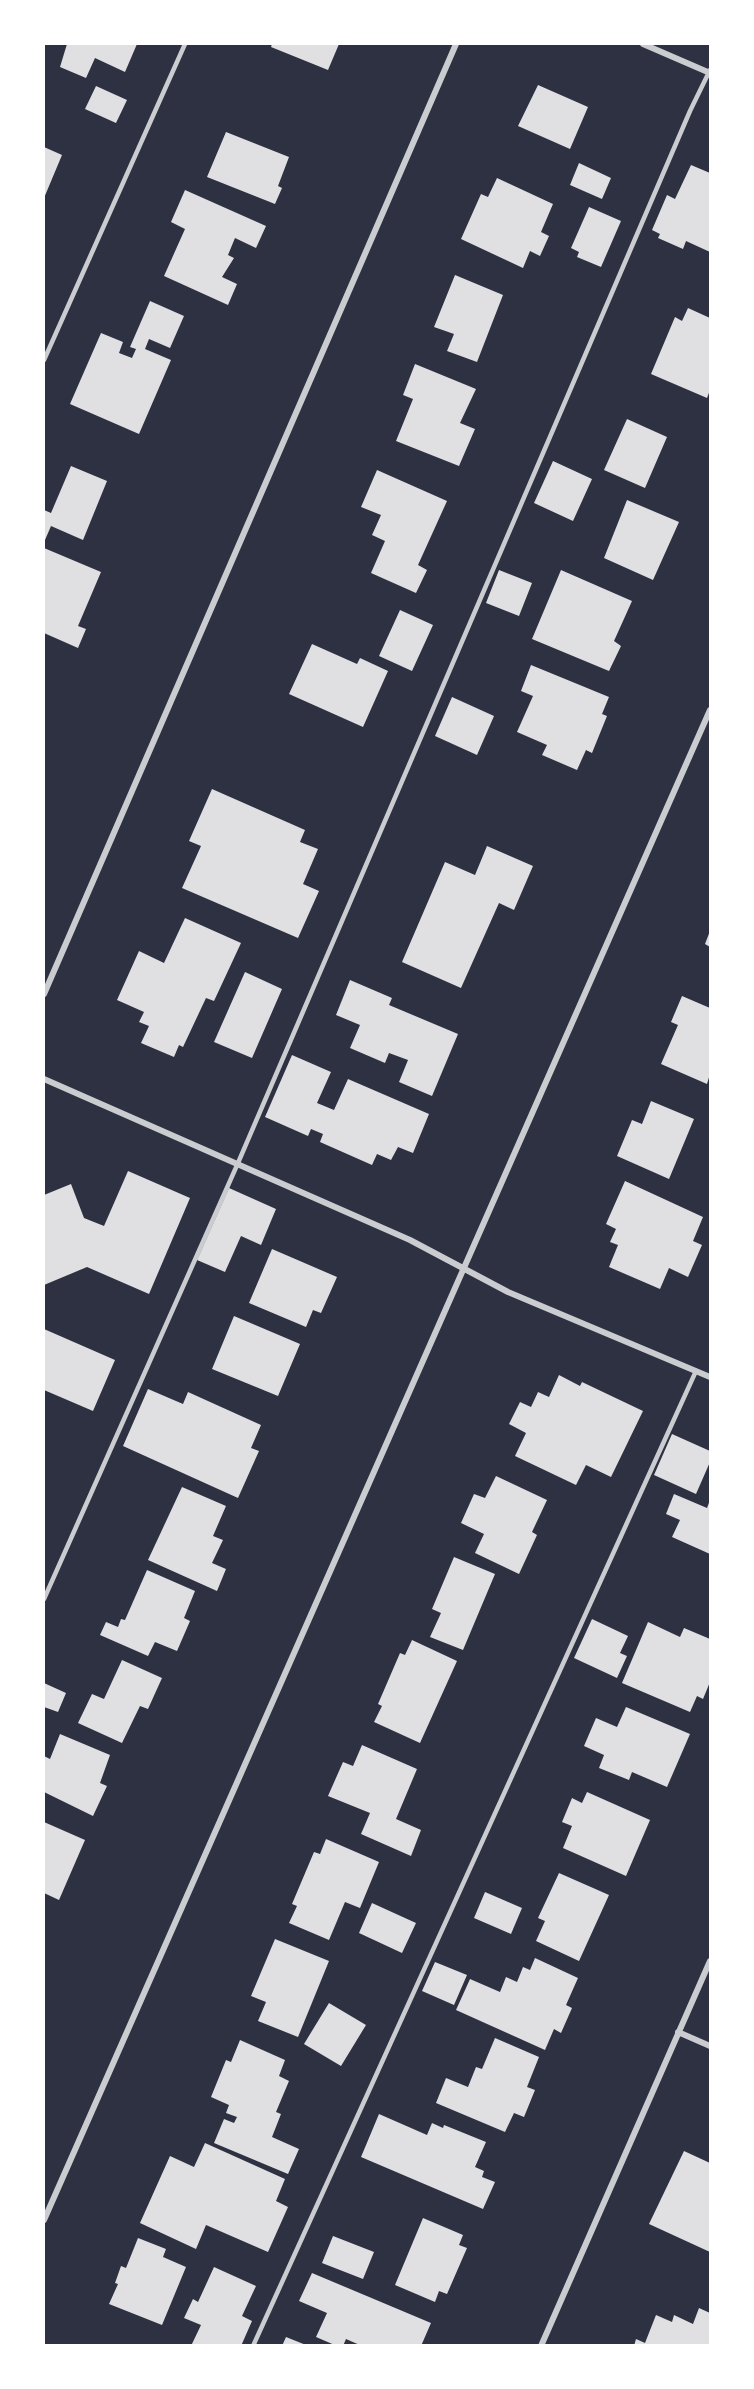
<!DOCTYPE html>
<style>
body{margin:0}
#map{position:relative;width:754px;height:2389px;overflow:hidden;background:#2d3142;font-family:"Exo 2",sans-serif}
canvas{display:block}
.frame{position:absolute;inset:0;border:45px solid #fff;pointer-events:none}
</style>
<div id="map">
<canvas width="754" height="2389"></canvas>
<div class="frame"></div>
</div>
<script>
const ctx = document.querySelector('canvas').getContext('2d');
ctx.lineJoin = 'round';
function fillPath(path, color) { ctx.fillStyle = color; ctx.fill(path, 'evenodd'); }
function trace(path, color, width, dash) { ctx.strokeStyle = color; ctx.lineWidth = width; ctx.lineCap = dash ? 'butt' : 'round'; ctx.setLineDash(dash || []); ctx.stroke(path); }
fillPath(new Path2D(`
 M67,44H137L125,72L95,58L86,78L60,67Z
 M272,44H339L328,70L271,47Z
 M538,85L588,107L570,149L518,126Z
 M96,86L127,100L116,123L85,109Z
 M226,132L289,157L278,186L282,188L275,204L207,177Z
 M44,147L62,155L44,198Z
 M579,163L611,178L602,199L570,185Z
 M691,165L710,173V252L686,241L683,249L658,238L660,234L652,230L667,195L675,199Z
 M497,178L553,204L541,232L549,236L540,256L530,251L523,268L461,239L481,194L488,197Z
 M185,190L266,226L256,248L235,238L228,255L234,258L222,277L237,284L228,305L164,276L185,229L171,222Z
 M589,207L621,221L601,267L577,257L579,252L571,248Z
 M455,275L503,295L477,362L447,351L454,334L434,327Z
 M150,301L184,316L170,348L149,339L145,349L171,360L139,434L70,404L101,333L123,342L119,353L132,358L136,349L130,347Z
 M688,308L710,318V390L707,398L651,374L675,317L682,321Z
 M415,364L476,389L460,423L475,429L459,466L396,441L413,399L403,395Z
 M627,419L667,437L645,488L604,470Z
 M553,461L592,479L573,521L534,503Z
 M71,466L107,481L83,540L51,526L45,540L44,510L51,513Z
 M377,470L447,501L418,565L427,570L416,593L371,573L385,541L372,535L381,515L361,507Z
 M627,500L679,522L653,580L604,558Z
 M44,548L101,572L78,626L86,629L78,648L44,633Z
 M499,570L532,583L519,616L486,603Z
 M561,570L632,601L614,641L621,646L609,671L532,639Z
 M400,610L433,625L412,671L379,656Z
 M312,644L357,664L360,658L388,671L363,727L289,694Z
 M531,665L609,697L602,714L607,716L592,753L586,750L577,770L542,755L547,745L517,732L533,696L521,691Z
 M452,697L494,716L477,755L435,736Z
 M212,789L305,830L300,842L318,849L303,884L319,891L298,938L182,888L201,846L189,841Z
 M487,846L533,866L514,910L499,903L461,988L402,962L445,862L475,875Z
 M185,918L241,943L214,1001L206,998L183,1047L179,1045L174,1057L141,1043L149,1026L139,1022L144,1012L117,1000L139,951L164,963Z
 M710,931V947L705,944Z
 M245,972L282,989L252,1058L214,1042Z
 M350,980L392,998L389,1005L458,1034L432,1096L399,1082L408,1060L389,1053L385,1063L350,1048L360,1025L336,1015Z
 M682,996L710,1008V1074L707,1084L661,1064L678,1025L671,1022Z
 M292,1055L331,1072L317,1103L334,1110L348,1079L429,1114L413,1153L398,1147L391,1160L377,1154L372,1165L320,1142L323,1134L311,1129L308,1136L265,1117Z
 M651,1101L694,1119L669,1179L617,1156L632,1120L642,1124Z
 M128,1171L190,1198L149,1294L87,1267L44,1285V1195L71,1184L84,1218L104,1226Z
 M625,1181L703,1217L693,1241L702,1245L688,1277L669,1268L660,1289L609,1267L618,1245L610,1242L616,1229L606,1224Z
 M229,1188L276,1209L261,1245L241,1236L225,1272L197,1260Z
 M272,1249L337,1277L321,1313L313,1310L306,1327L249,1303Z
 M234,1316L300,1344L278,1396L212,1369Z
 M44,1329L115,1360L93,1411L44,1390Z
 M559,1375L580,1386L582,1382L643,1411L611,1477L586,1465L576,1485L515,1456L526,1433L509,1424L520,1402L531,1407L538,1392L549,1397Z
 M148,1389L183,1404L188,1392L261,1425L251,1448L259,1451L238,1498L123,1446Z
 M672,1434L710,1451V1462L696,1494L654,1475Z
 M496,1476L547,1500L532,1532L537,1535L519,1574L475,1553L484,1534L461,1523L474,1494L485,1498Z
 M182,1487L226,1506L213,1536L223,1540L212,1563L226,1569L217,1591L148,1560Z
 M674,1494L707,1508L710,1500V1554L672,1537L680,1520L666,1514Z
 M454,1557L495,1574L463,1650L430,1637L441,1613L432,1609Z
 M147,1570L195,1591L184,1618L190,1621L177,1651L155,1642L148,1656L100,1635L106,1622L118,1627L121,1619L125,1620Z
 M592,1619L628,1636L620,1653L627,1656L617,1678L574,1658Z
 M648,1622L680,1637L684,1628L710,1639V1682L703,1699L697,1696L690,1712L622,1683Z
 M412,1640L457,1661L420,1743L374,1722L382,1706L378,1704L400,1653L405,1655Z
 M122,1660L162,1678L148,1709L140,1706L122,1743L78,1723L92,1694L104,1699Z
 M44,1683L66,1693L58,1712L44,1707Z
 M626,1707L690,1734L667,1787L632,1772L629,1780L599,1768L604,1755L584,1746L596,1718L617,1727Z
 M60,1734L110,1755L100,1783L107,1786L93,1816L44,1792V1756L50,1759Z
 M362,1745L417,1769L396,1819L421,1830L411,1856L361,1834L370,1813L328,1796L343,1762L353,1766Z
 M587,1792L650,1820L626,1876L563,1848L572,1826L562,1822L572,1798L582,1803Z
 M44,1822L85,1840L59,1900L44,1893Z
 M326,1839L379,1862L360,1908L345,1902L329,1940L289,1923L297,1906L292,1904L314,1852L320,1854Z
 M559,1873L609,1895L579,1961L536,1941L545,1921L538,1918Z
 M485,1892L522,1908L511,1934L474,1918Z
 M372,1903L416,1923L402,1953L359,1933Z
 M275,1939L329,1961L298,2037L258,2021L266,2002L251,1996Z
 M535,1958L578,1978L566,2005L572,2008L561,2033L554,2029L545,2050L456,2010L470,1979L500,1992L506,1977L517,1982L523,1967L530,1970Z
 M435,1962L467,1975L454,2005L422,1991Z
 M329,2003L366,2025L341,2066L304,2044Z
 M495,2038L539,2057L527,2087L535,2090L524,2117L514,2113L505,2132L436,2103L446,2078L468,2087L476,2067L482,2069Z
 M240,2040L285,2060L279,2076L289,2081L276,2112L281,2114L272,2137L299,2149L288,2174L214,2143L224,2119L234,2123L237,2117L226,2113L229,2105L211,2097L226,2060L231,2062Z
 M379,2114L427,2135L432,2123L443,2128L444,2125L486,2142L475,2167L484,2171L482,2177L495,2182L483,2209L361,2157Z
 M205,2143L285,2179L276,2201L288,2207L268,2252L206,2225L196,2249L140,2223L170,2156L194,2167Z
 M684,2151L710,2163V2252L649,2224Z
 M423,2218L463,2235L459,2245L467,2248L447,2294L439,2291L435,2302L395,2285Z
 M333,2236L374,2252L363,2279L322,2263Z
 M138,2238L166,2249L163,2257L186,2267L162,2325L109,2304L118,2284L115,2283L121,2266L126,2268Z
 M214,2267L256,2286L242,2316L252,2321L241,2346H191L201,2325L184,2318L193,2299L198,2302Z
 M312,2273L431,2323L421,2346H362L346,2339L343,2346H337L316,2337L327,2313L299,2301Z
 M699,2308L710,2313L709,2346H634L636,2339L645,2343L656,2315L672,2322L674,2315L693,2324Z
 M286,2337L306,2345V2346H282Z`), '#e0e0e3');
trace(new Path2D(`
 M44,360L185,44
 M44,1599L238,1163L690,111L710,70
 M253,2346L696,1371`), '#caccd0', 4.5);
trace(new Path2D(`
 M643,44L710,73
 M44,994L456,44
 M44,1079L410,1240L508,1292L710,1377
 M678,2032L710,2046
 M44,2220L710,710
 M541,2346L710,1961`), '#caccd0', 6);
</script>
